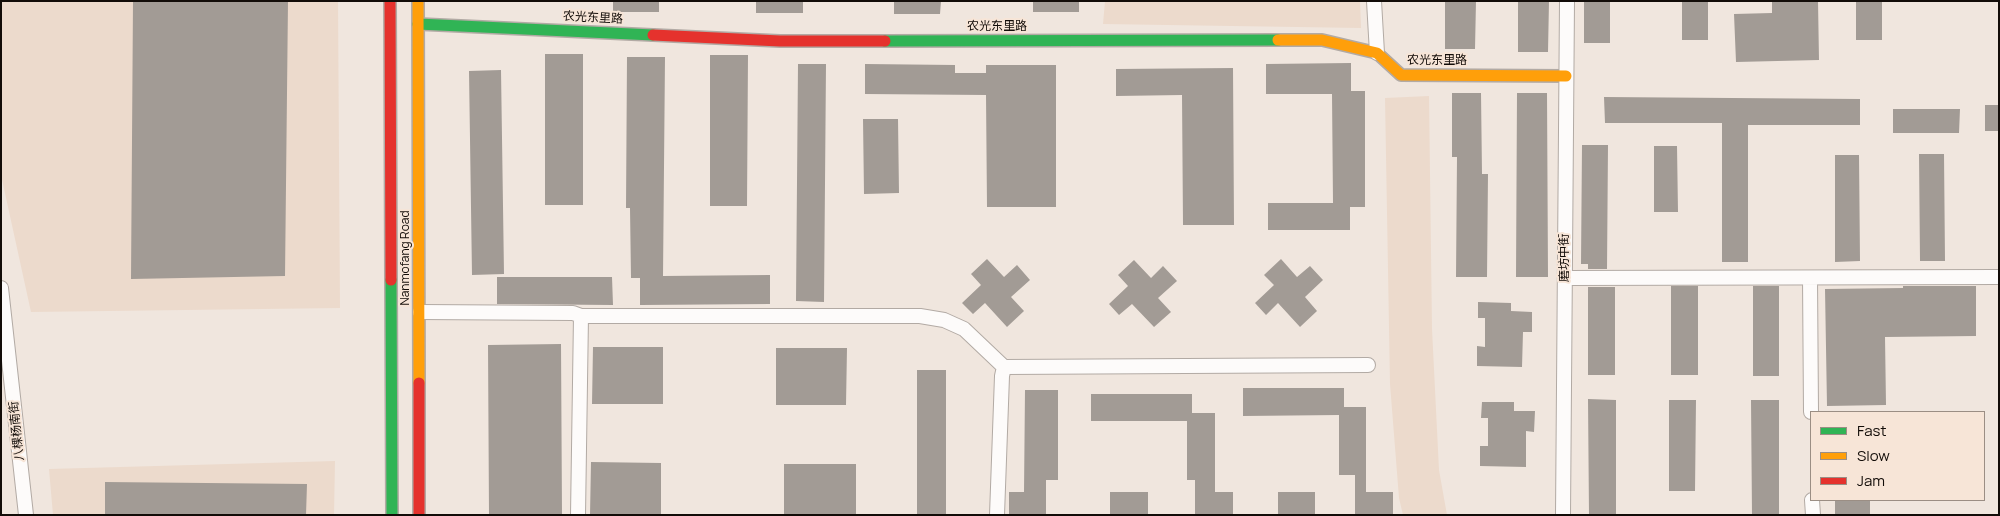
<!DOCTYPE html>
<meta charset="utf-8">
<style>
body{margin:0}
#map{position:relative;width:2000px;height:516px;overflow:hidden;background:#f0e6de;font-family:Manrope,sans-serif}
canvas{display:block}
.frame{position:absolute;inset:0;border:2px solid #120c08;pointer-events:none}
.legend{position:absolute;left:1810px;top:411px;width:175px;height:90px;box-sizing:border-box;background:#f7e5d7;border:1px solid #9b8e84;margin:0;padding:6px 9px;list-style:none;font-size:15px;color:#120c08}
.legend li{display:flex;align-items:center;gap:10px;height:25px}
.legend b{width:25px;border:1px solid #9b8e84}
</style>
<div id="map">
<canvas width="2000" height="516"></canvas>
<div class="frame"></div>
<ul class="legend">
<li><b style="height:6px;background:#30b455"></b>Fast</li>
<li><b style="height:6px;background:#ff9f0a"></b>Slow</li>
<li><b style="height:6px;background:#e5322d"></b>Jam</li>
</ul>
</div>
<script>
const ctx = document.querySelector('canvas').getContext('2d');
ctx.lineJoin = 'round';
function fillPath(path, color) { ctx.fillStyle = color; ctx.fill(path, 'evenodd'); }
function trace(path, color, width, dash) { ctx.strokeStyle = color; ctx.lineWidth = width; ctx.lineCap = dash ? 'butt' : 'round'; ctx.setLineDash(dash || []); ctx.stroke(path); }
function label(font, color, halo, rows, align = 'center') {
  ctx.font = font + ' Manrope,"Noto Sans SC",sans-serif'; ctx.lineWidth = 4; ctx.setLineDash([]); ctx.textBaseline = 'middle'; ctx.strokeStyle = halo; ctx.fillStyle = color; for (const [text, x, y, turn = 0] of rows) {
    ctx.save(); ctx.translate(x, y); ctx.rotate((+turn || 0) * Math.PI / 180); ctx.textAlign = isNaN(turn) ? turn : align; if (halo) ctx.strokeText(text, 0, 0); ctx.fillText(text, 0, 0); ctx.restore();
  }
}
fillPath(new Path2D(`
 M1,1H338L340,308L31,312L1,175Z
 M1105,1H1360L1361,28L1103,24Z
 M1429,96L1432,329L1439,470L1447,515H1403L1399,498L1390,384L1385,98Z
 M335,461L334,515H53L49,469Z`), '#ecdacc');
fillPath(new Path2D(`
 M133,1H288L285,276L131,279Z
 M613,1H659V12H613Z
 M756,1H803V13H756Z
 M894,1H941L940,14H894Z
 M1033,1H1079V12H1033Z
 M1445,1H1476L1475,49H1445Z
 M1518,1H1549L1548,52H1518Z
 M1584,1H1610V43H1584Z
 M1682,1H1708V40H1682Z
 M1772,1H1818L1819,60L1736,62L1734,14L1772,13Z
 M1856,1H1882V40H1856Z
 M545,54H583V205H545Z
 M710,55H748L747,206H710Z
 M627,57H665L663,276L770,275V304L640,305V278H631L630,208H626Z
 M1351,63V91H1365V207H1350V230H1268V203H1333L1332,94H1266V64Z
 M798,64H826L824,302L796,301Z
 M865,64L955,65V73H986V65H1056V207H987L986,95L865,94Z
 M1233,68L1234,225H1183L1182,95L1116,96V69Z
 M501,70L504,274L472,275L469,71Z
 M1452,93H1481L1482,174H1488L1487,277H1456L1457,157H1452Z
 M1517,93H1547L1548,277H1516Z
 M1604,97L1860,99V125H1748V262H1722V123H1605Z
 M1985,105H1999V131H1985Z
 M1893,109H1960L1959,133H1893Z
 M863,119H898L899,193L864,194Z
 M1582,145H1608L1607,269H1588V264H1581Z
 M1654,146H1677L1678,212H1654Z
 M1919,154H1944L1945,261H1920Z
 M1835,155H1859L1860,261L1835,262Z
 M987,259L1004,277L1017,265L1030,280L1011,297L1024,311L1007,327L985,303L973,314L962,303L981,285L971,274Z
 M1281,259L1297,277L1310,266L1323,280L1305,297L1317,311L1300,327L1278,303L1266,315L1255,303L1274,285L1264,275Z
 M1134,260L1151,278L1163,266L1177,281L1158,298L1171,312L1154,327L1132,304L1119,315L1109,304L1128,286L1118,275Z
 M497,277H612L613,305L497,304Z
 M1671,286H1698V375H1671Z
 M1753,286H1779V376H1753Z
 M1903,286H1976V336L1885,337L1886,405L1827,406L1825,289L1903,288Z
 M1588,287H1615V375H1588Z
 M1478,302L1511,303V311L1532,312V332H1523L1522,367L1477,366V346L1485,347V318H1478Z
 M561,344L562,515H489L488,345Z
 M593,347H663V404H592Z
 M776,348H847L846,405H776Z
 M917,370H946V515H917Z
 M1243,388H1344V407H1366V492H1393V515H1355V475H1339V415L1243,416Z
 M1025,390H1058V480H1046V515H1009V492H1024Z
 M1091,394H1192V413H1215V492H1233V515H1195V480H1187V421H1091Z
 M1588,399L1616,400V515H1589Z
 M1669,400H1696L1695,491H1669Z
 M1751,400H1779V515H1752Z
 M1482,402H1514V411H1535L1534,432L1526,431V467L1480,466V446H1488V418H1481Z
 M591,462L661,463V515H590Z
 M784,464H856V515H784Z
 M105,482L307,484L306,515H105Z
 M1110,492H1148V515H1110Z
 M1278,492H1315V515H1278Z
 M1835,500H1870V515H1835Z`), '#a29b95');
const street = new Path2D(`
 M1374,1L1377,53
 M1565,278L1999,277
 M1810,278L1811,412
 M1,288L26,515
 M420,312L573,313L581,316H920L944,320L964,329L1004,367L1368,365
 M1812,500L1813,515
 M578,515L581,316
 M997,515L1002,376L1004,367
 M1563,515L1567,1`);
const fast = new Path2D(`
 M418,24L653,35
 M885,41L1278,40
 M391,280L392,515`);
const slow = new Path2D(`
 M418,1L419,383
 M1278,40H1322L1377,53L1401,75L1566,76`);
const jam = new Path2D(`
 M390,1L391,280
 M653,35L780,41H885
 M419,383V515`);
trace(street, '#b2aaa4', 16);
trace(fast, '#b2aaa4', 14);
trace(slow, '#b2aaa4', 14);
trace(jam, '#b2aaa4', 14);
trace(street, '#fdfbfa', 14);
trace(fast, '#30b455', 11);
trace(slow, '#ff9f0a', 11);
trace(jam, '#e5322d', 11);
label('12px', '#120c08', '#f7e5d7', [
 ["农光东里路",593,18,3],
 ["农光东里路",997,27],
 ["农光东里路",1437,61],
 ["Nanmofang Road",406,258,-90],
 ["磨坊中街",1565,258,-90],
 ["八棵杨南街",17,431,-96]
]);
</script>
